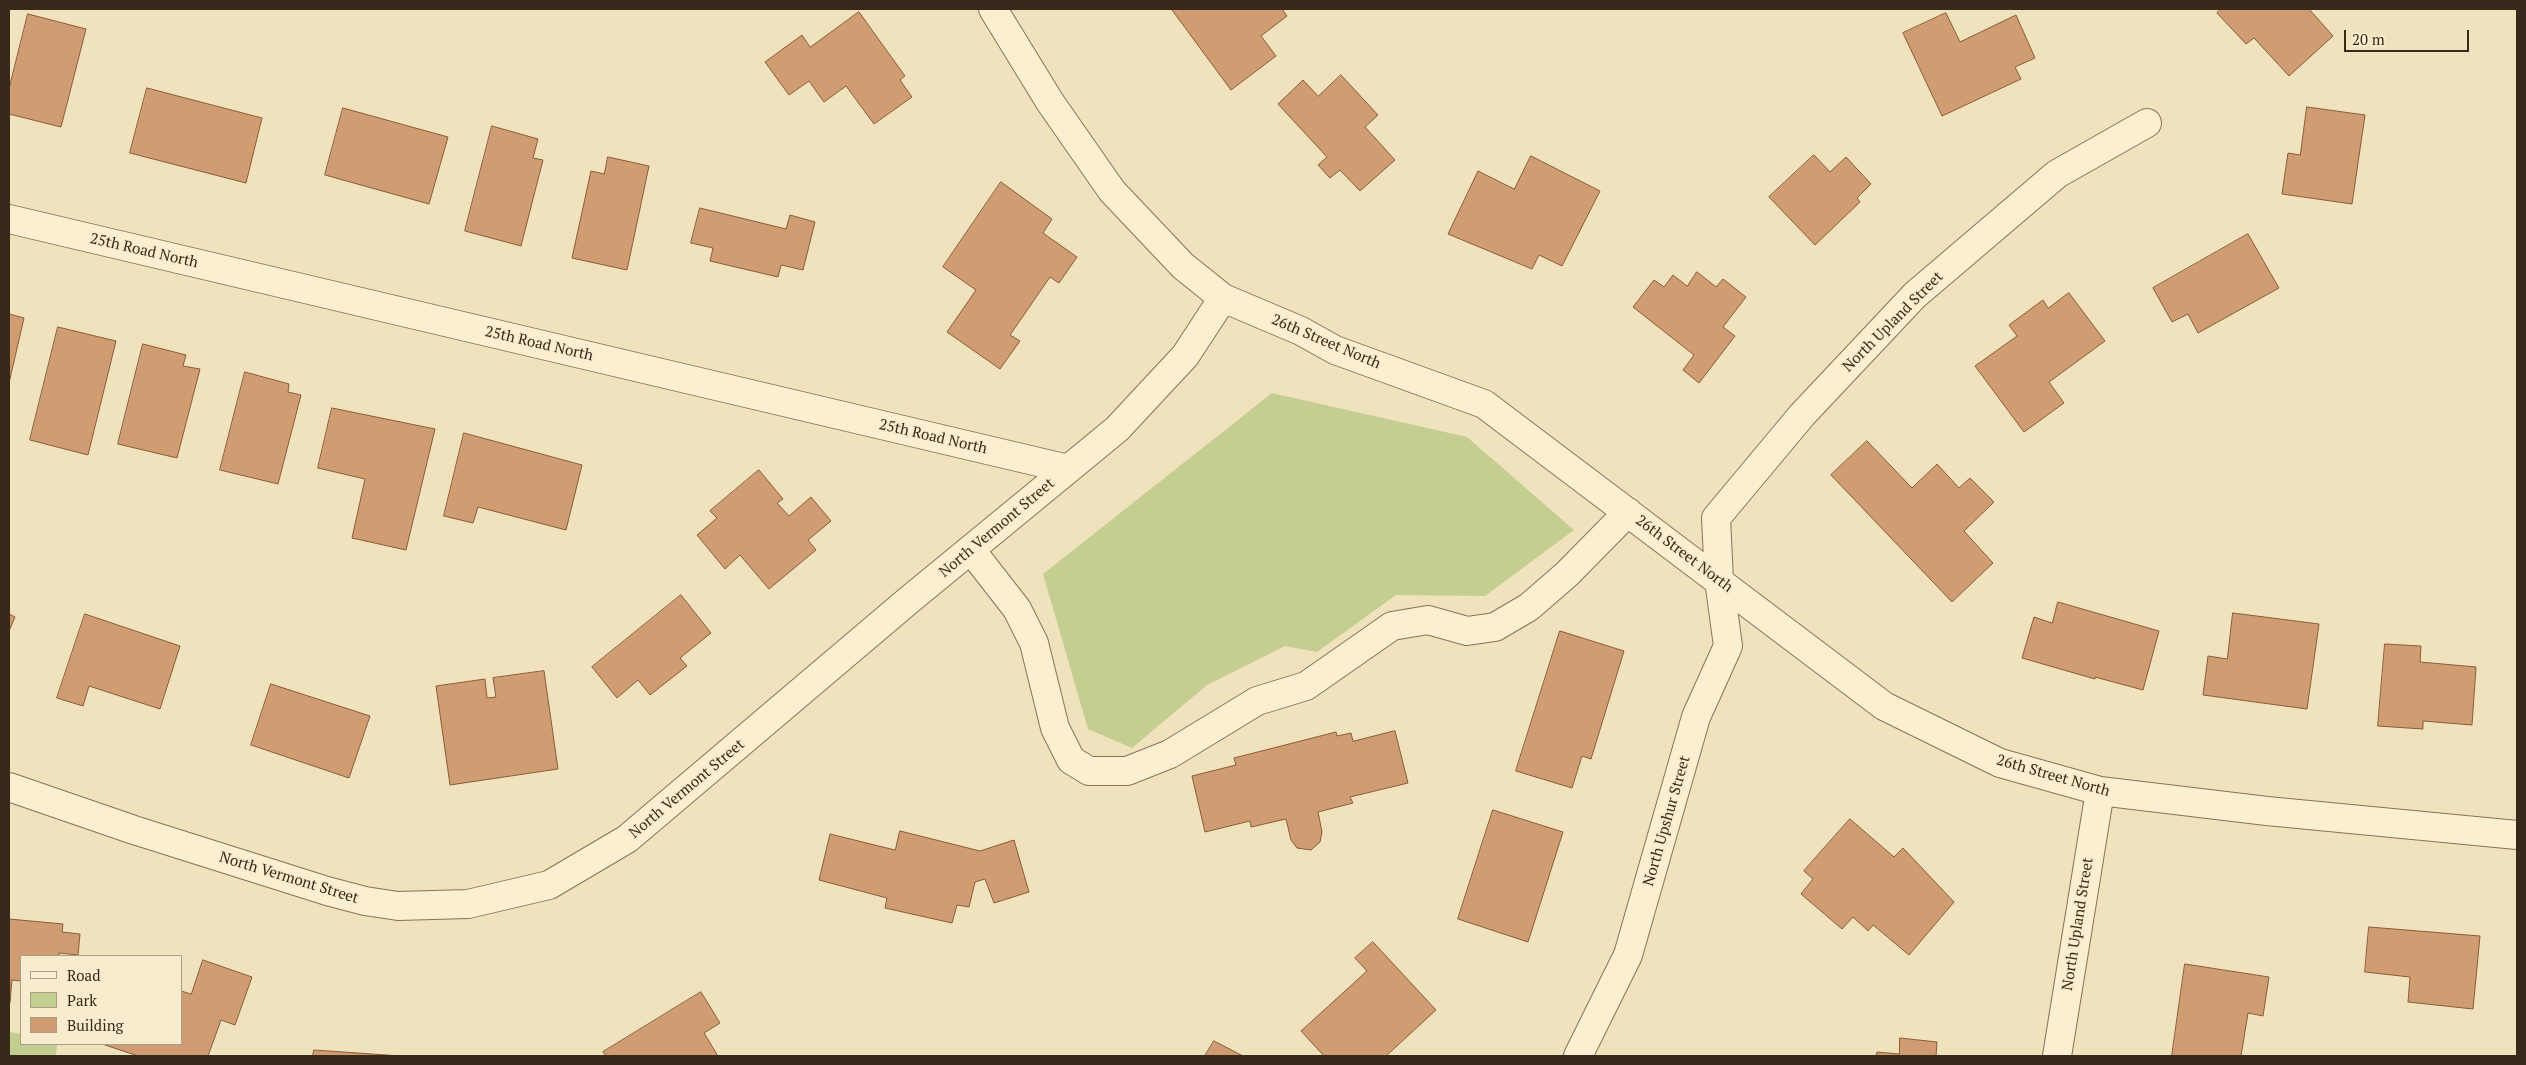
<!DOCTYPE html>
<style>
body{margin:0}
#map{position:relative;width:2526px;height:1065px;overflow:hidden;background:#f0e2bd;font-family:"PT Serif",serif}
canvas{display:block}
.frame{position:absolute;inset:0;border:10px solid #372a1b;pointer-events:none}
.legend{position:absolute;left:20px;top:955px;width:162px;height:90px;box-sizing:border-box;background:#f7eccd;border:1px solid #aa9e86;margin:0;padding:6px 9px;list-style:none;font-size:15px;color:#372a1b}
.legend li{display:flex;align-items:center;gap:10px;height:25px}
.legend b{width:25px;border:1px solid #aa9e86}
.scale{position:absolute;left:2344px;top:30px;width:125px;height:22px;box-sizing:border-box;border:2px solid #372a1b;border-top:0;padding-left:6px;font-size:15px;line-height:18px;white-space:nowrap;color:#372a1b;-webkit-text-stroke:4px #f7eccd;paint-order:stroke}
</style>
<div id="map">
<canvas width="2526" height="1065"></canvas>
<div class="frame"></div>
<ul class="legend">
<li><b style="height:6px;background:#faefd1"></b>Road</li>
<li><b style="height:14px;background:#c5ce91"></b>Park</li>
<li><b style="height:14px;background:#d09c71"></b>Building</li>
</ul>
<div class="scale">20 m</div>
</div>
<script>
const ctx = document.querySelector('canvas').getContext('2d');
ctx.lineJoin = 'round';
function fillPath(path, color) { ctx.fillStyle = color; ctx.fill(path, 'evenodd'); }
function trace(path, color, width, dash) { ctx.strokeStyle = color; ctx.lineWidth = width; ctx.lineCap = dash ? 'butt' : 'round'; ctx.setLineDash(dash || []); ctx.stroke(path); }
function label(font, color, halo, rows, align = 'center') {
  ctx.font = font + ' "PT Serif",serif'; ctx.lineWidth = 4; ctx.setLineDash([]); ctx.textBaseline = 'middle'; ctx.strokeStyle = halo; ctx.fillStyle = color; for (const [text, x, y, turn = 0] of rows) {
    ctx.save(); ctx.translate(x, y); ctx.rotate((+turn || 0) * Math.PI / 180); ctx.textAlign = isNaN(turn) ? turn : align; if (halo) ctx.strokeText(text, 0, 0); ctx.fillText(text, 0, 0); ctx.restore();
  }
}
fillPath(new Path2D(`
 M1272,393L1467,437L1574,530L1485,596L1396,595L1317,652L1285,646L1207,685L1132,748L1088,729L1043,574Z
 M9,1032L21,1034V1044H57L56,1056H9Z`), '#c5ce91');
const building = new Path2D(`
 M1174,9H1282L1287,16L1261,36L1276,56L1231,90L1172,10Z
 M2221,9H2309L2333,36L2289,76L2254,38L2246,44L2217,13Z
 M859,12L905,76L900,80L912,97L874,124L846,86L824,102L809,81L789,95L765,62L802,35L810,47Z
 M1946,13L1960,42L2016,15L2035,58L2015,67L2021,79L1942,116L1903,33Z
 M28,14L86,29L61,127L9,114V89Z
 M1341,75L1378,115L1365,127L1395,160L1360,191L1340,170L1330,178L1318,165L1327,157L1278,104L1303,80L1318,96Z
 M147,88L262,118L246,183L130,153Z
 M2307,107L2365,115L2352,204L2282,194L2288,153L2300,155Z
 M343,108L448,137L429,204L325,175Z
 M492,126L538,139L533,158L543,160L521,246L465,231Z
 M1814,155L1830,172L1846,157L1871,184L1857,198L1860,202L1815,245L1769,197Z
 M1531,156L1600,191L1562,266L1539,255L1532,269L1448,234L1478,171L1514,189Z
 M608,157L649,166L627,270L572,258L591,171L604,174Z
 M1001,182L1052,219L1043,233L1077,257L1059,283L1050,277L1010,335L1020,341L1000,369L947,332L976,290L943,267Z
 M700,208L786,229L790,215L815,222L803,270L781,265L778,277L710,261L713,248L691,243Z
 M2248,234L2279,288L2198,333L2188,314L2172,322L2153,288Z
 M1697,272L1716,287L1723,279L1746,297L1723,327L1735,336L1699,383L1683,370L1694,355L1633,307L1654,280L1664,287L1673,275L1687,286Z
 M2069,293L2105,341L2049,382L2064,403L2024,432L1975,366L2017,336L2009,325L2043,300L2048,308Z
 M9,314L24,318L9,383Z
 M58,327L116,341L88,455L30,440Z
 M143,344L186,355L183,366L200,369L177,458L118,444Z
 M245,372L289,384L288,392L301,395L278,484L220,470Z
 M332,408L435,429L406,550L352,538L365,479L318,468Z
 M464,433L582,465L566,530L478,507L473,523L444,516Z
 M1867,441L1912,488L1937,464L1959,488L1970,478L1994,502L1964,531L1993,563L1952,602L1831,475Z
 M759,470L783,499L777,503L789,516L811,497L831,521L808,540L816,550L769,589L740,555L725,569L697,535L717,518L710,511Z
 M681,595L711,633L680,658L687,666L650,695L638,680L617,698L592,667Z
 M2058,602L2159,631L2143,690L2095,677V679L2022,658L2034,617L2052,623Z
 M2233,613L2319,624L2307,709L2203,695L2208,656L2227,659Z
 M9,614L15,617L9,631Z
 M85,614L180,646L160,709L89,686L83,706L57,698Z
 M1560,631L1624,651L1591,759L1582,756L1572,788L1516,771Z
 M2385,644L2421,646L2420,662L2476,667L2472,725L2423,721V729L2378,726Z
 M544,671L558,769L450,785L436,686L485,679L487,698L496,697L493,678Z
 M271,684L370,716L349,778L251,745Z
 M1395,731L1408,783L1350,797L1353,803L1318,812L1322,832L1320,842L1311,850L1297,848L1291,840L1286,819L1251,827L1250,821L1205,832L1192,776L1236,765L1234,758L1336,732L1337,736L1351,733L1353,741Z
 M1493,810L1563,832L1528,942L1458,919Z
 M1850,819L1894,857L1903,848L1954,902L1909,955L1873,925L1868,931L1853,917L1842,929L1801,894L1813,879L1804,871Z
 M900,831L980,851L1014,840L1029,892L994,903L985,879L975,882L969,907L957,905L952,923L885,908L887,898L819,880L830,834L895,850Z
 M9,919L63,924L62,932L80,934L78,955L59,953V956H21V981L12,980L10,1002Z
 M2369,927L2480,936L2473,1009L2408,1002L2410,977L2365,972Z
 M1373,942L1436,1010L1386,1056H1324L1301,1031L1367,971L1355,958Z
 M203,960L252,977L235,1025L221,1020L208,1056H138L102,1044H181V991L191,994Z
 M2185,964L2269,977L2263,1016L2248,1013L2241,1056H2172Z
 M701,992L720,1023L704,1033L718,1056H606L603,1052Z
 M1900,1038L1937,1042L1936,1056H1876L1877,1052L1899,1054Z
 M1214,1041L1243,1056H1205Z
 M314,1050L401,1056H313Z`);
fillPath(building, '#d09c71');
trace(building, '#895c3a', 1);
const minor = new Path2D(`
 M993,9L1050,102L1112,191L1183,266L1223,298L1301,331L1335,350L1484,404L1884,706L2000,763L2100,791L2267,811L2517,835
 M9,219L1068,469
 M971,550L1017,609L1034,643L1055,728L1071,760L1089,771H1127L1170,754L1257,701L1306,686L1392,626L1428,620L1467,631L1495,627L1529,607L1567,574L1628,512
 M9,787L134,830L327,891L365,901L398,906L468,904L549,885L627,839L909,600L1117,429L1185,356L1223,298
 M1578,1056L1628,955L1696,717L1728,646L1719,580L1716,518L1802,415L1915,295L2057,174L2147,123
 M2057,1056L2100,791`);
trace(minor, '#897256', 30);
trace(minor, '#faefd1', 28);
label('15px', '#372a1b', '#f7eccd', [
 ["25th Road North",144,251,13],
 ["North Upland Street",1893,322,-45],
 ["26th Street North",1326,342,23],
 ["25th Road North",539,344,13],
 ["25th Road North",933,437,13],
 ["North Vermont Street",997,528,-40],
 ["26th Street North",1684,554,37],
 ["26th Street North",2053,776,16],
 ["North Vermont Street",687,789,-40],
 ["North Upshur Street",1667,821,-74],
 ["North Vermont Street",289,878,17],
 ["North Upland Street",2078,924,-81]
]);
</script>
